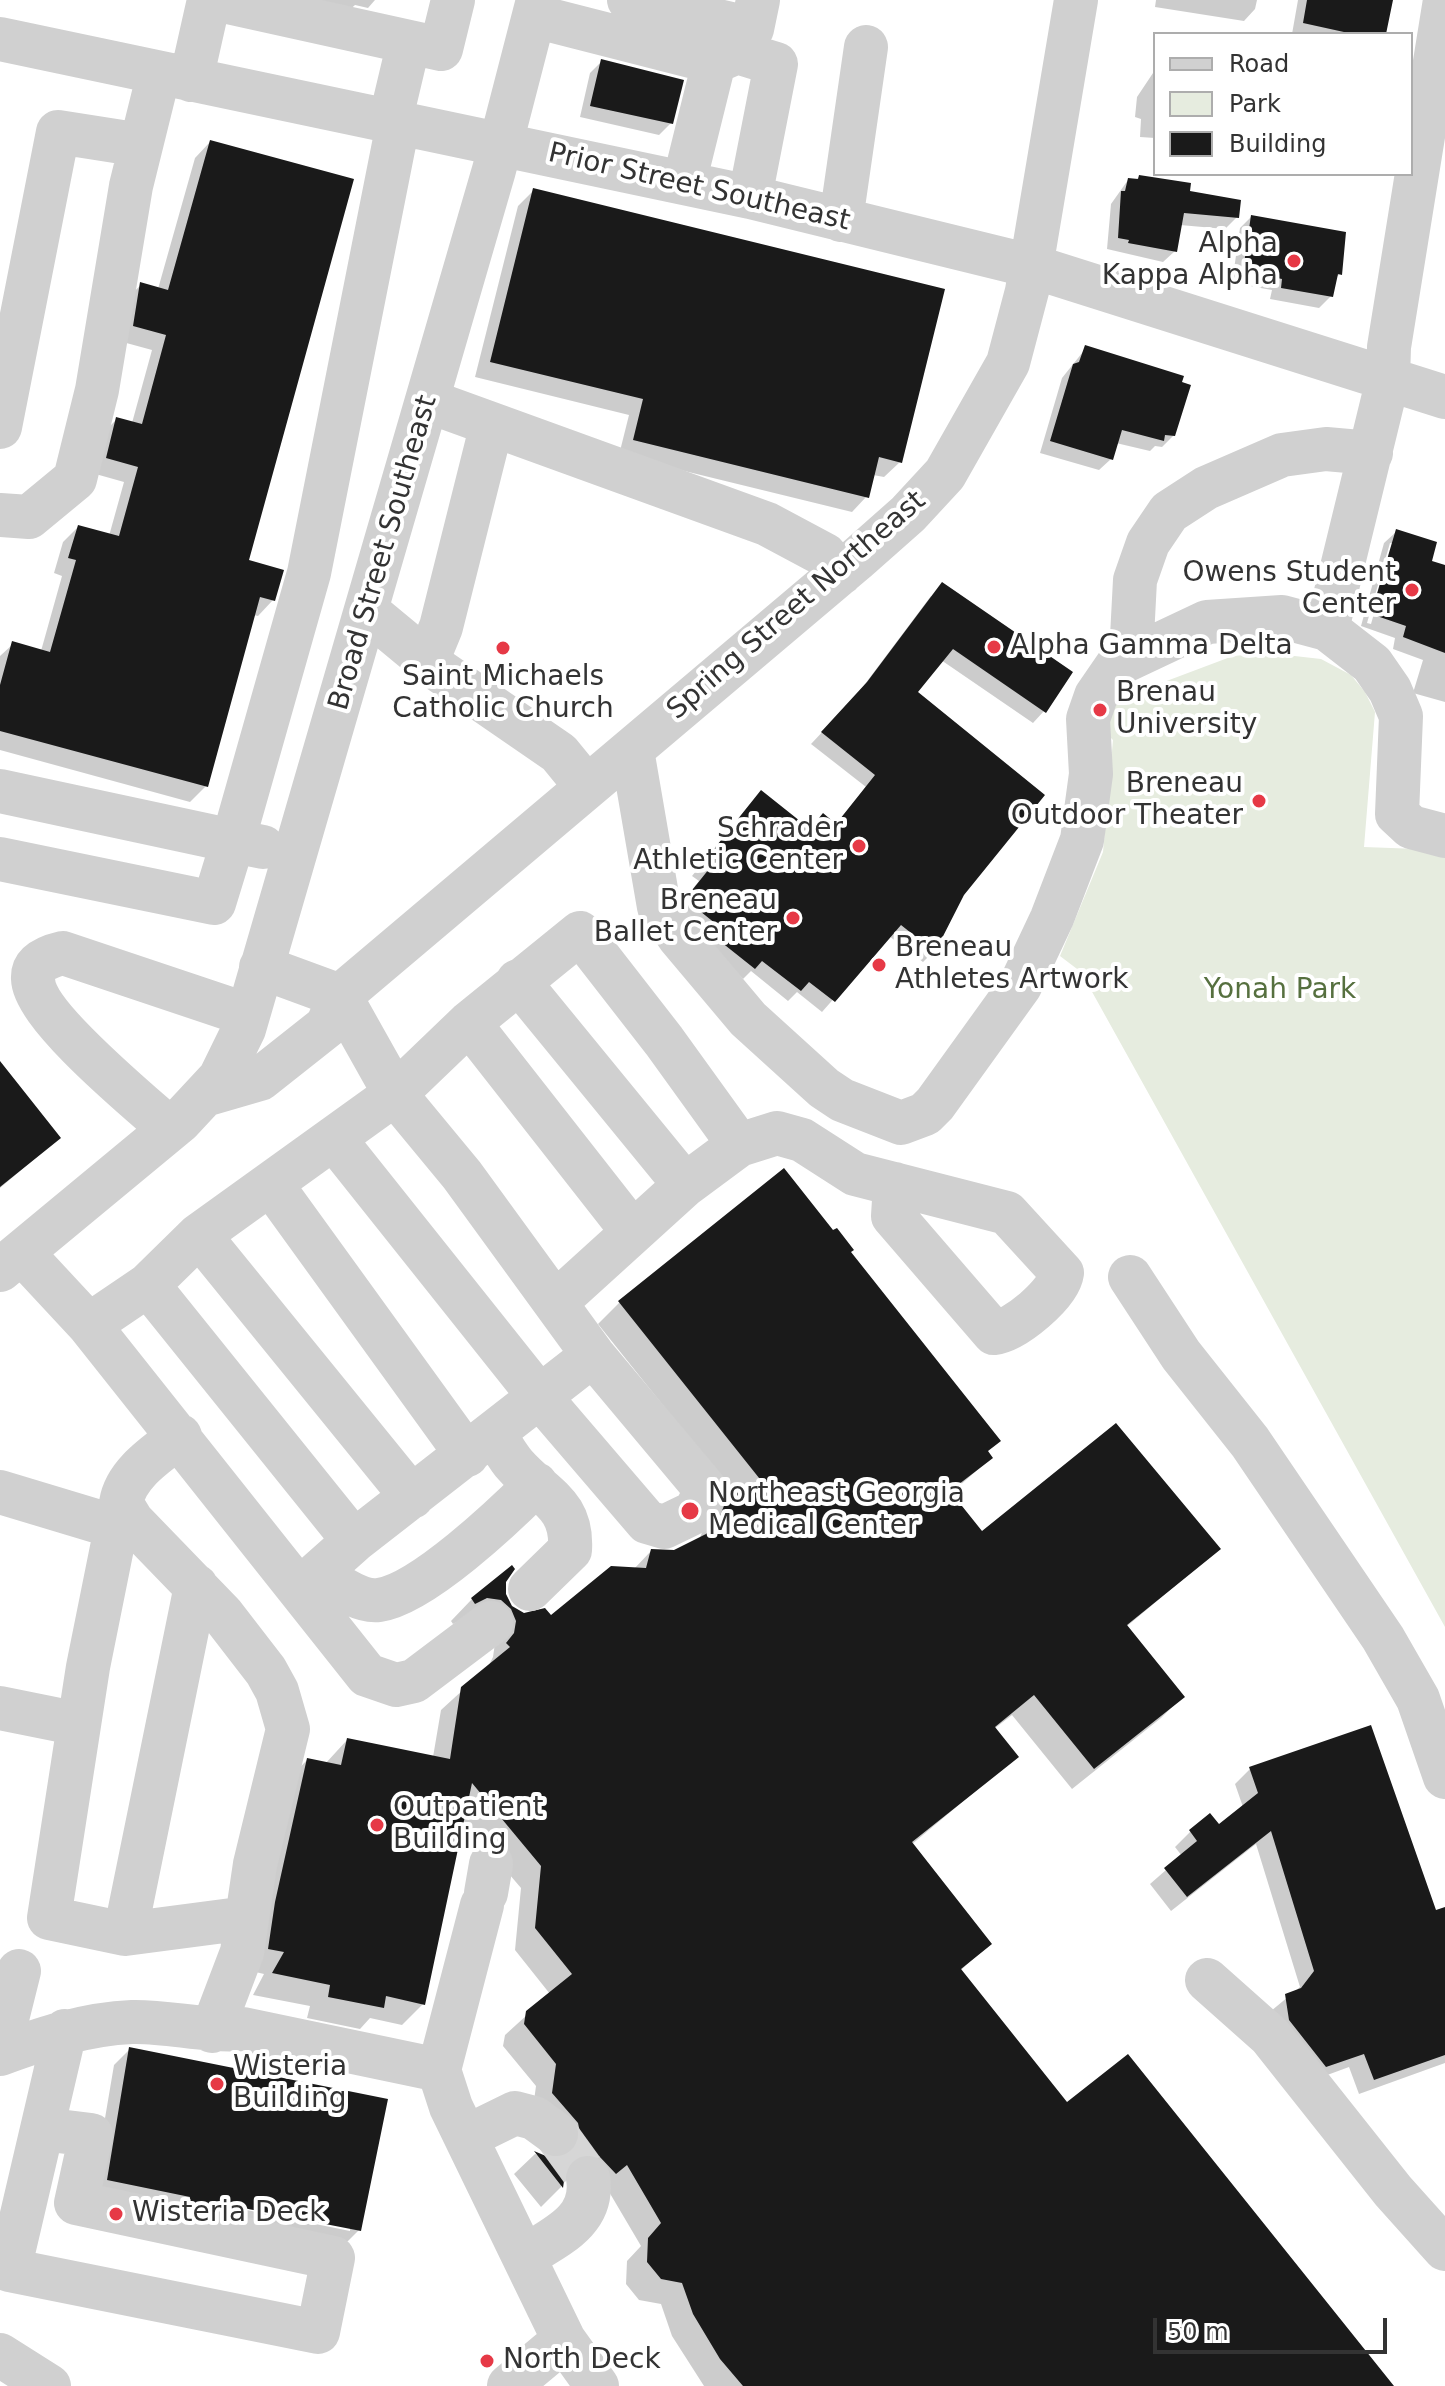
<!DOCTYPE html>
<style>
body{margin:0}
#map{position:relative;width:1445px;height:2386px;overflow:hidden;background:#fff;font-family:"DejaVu Sans",sans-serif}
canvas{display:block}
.legend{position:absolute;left:1153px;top:32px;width:260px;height:144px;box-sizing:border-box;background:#fff;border:2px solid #adadad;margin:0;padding:10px 14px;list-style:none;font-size:24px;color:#333}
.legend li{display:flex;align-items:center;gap:16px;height:40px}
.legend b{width:40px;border:2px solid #adadad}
.scale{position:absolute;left:1153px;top:2318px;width:234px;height:36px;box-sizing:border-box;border:4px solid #333;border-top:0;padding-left:10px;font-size:24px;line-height:28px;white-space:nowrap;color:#333;-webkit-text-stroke:6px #fff;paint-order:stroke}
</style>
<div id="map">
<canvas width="1445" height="2386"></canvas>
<ul class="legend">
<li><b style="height:10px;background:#d0d0d0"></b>Road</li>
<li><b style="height:22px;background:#e6ecdf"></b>Park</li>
<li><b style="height:22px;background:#1a1a1a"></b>Building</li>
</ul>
<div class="scale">50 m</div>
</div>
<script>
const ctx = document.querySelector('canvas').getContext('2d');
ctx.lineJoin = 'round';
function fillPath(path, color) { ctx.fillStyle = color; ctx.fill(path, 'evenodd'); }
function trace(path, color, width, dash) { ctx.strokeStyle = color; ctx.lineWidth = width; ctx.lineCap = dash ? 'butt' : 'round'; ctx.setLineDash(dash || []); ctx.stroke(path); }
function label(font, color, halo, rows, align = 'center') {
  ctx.font = font + ' "DejaVu Sans",sans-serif'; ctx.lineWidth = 8; ctx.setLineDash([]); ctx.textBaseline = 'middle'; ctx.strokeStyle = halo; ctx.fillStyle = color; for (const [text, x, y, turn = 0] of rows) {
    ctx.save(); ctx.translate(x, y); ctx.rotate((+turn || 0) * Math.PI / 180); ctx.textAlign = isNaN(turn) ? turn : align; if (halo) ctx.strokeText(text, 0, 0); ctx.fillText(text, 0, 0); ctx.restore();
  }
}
fillPath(new Path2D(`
 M1268,653L1321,659L1351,675L1365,692L1375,712L1364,847L1445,850V1627L1081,972L1060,956L1103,852L1113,740L1096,723L1122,687L1132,694L1233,656Z`), '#e6ecdf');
fillPath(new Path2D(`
 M273,0H375L368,8L355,5L344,15Z
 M1156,0H1257L1255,9L1244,21L1155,7Z
 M1298,0H1391L1384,34H1292Z
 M602,61L671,123L659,135L580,117L590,73Z
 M1155,70V138L1140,137L1141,119L1135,117L1137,97Z
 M210,142L247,561L273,600L258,616L253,615L206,786L190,802L0,750V656L13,644L41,651L62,576L54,573L63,542L78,527L109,536L124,482L92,473L101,435L117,419L132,423L152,350L119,341L125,300L141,285L158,289L195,158Z
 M1139,177L1237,217L1225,229L1180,225L1175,251L1163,262L1107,249L1111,204L1128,180L1135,181Z
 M533,191L900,462L884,477L873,475L867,496L852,512L619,455L629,415L475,377L518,206Z
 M1251,217L1340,274L1334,279L1331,296L1319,308L1270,299L1272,290L1232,283L1240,228Z
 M1086,348L1174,435L1162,447L1155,446L1150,451L1116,443L1111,459L1099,470L1040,453L1062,378Z
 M1396,532L1429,562L1445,567V702L1413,693L1423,660L1393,649L1395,638L1361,626L1384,543ZM1390,543H1394L1371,624L1367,623Z
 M931,596L1044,711L1033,723L941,660L915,692L962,894L934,951L923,962L889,936L822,1012L797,992L788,1001L751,971L743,979L675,911L699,881L692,876L750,804L809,831L835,826L866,787L811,744L856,696Z
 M0,1064L59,1138L0,1188Z
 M849,1252L991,1458L950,1494L981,1534L1219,1549L1126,1627L1182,1697L1161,1718L1072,1789L1012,1715L994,1729L1016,1757L911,1845L990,1943L960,1971L1067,2105L1391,2386H704L672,2336L661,2304L639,2300L626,2284L627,2261L641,2246L605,2185L563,2174L561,2187L541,2207L514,2174L535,2154L560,2160L558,2145L532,2115L536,2086L503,2046L505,2035L550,1994L515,1950L521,1888L462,1819L423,2004L402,2025L370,2018L360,2029L307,2018L310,2006L253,1995L264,1974L247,1970L286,1782L307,1760L325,1764L347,1740L433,1757L441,1710L488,1667L493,1657L495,1643L464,1619L453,1624L451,1621L472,1599L504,1581V1595L510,1607L524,1615L550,1618L633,1570L651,1551L674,1552L699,1540L709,1515L732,1492L598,1324L619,1303Z
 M1250,1769L1434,1913L1445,1909V2063L1359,2094L1349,2067L1311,2081L1271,2011L1300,1987L1256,1844L1171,1911L1150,1884L1182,1856L1175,1847L1190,1832L1219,1827L1243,1807L1235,1784Z
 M130,2049L359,2230L343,2246L92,2195L114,2065ZM223,2202L350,2227V2231L222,2205Z`), '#0003');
fillPath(new Path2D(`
 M1307,0H1393L1386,34H1353L1303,23Z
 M601,59L684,80L673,124L590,106Z
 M210,140L354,179L249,560L284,570L275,601L260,597L208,787L0,731V685L12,641L50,652L76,560L68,558L78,525L119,536L138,467L106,458L116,417L142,424L166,335L133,326L140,282L168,290Z
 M1139,175L1191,183L1190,191L1241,200L1239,218L1184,213L1177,252L1128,243L1129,240L1118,238L1121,191H1125L1128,178L1138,179Z
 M533,188L945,289L902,463L879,457L869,498L633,440L643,399L490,362Z
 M1251,215L1346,232L1342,275L1338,274L1333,297L1281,288L1282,279L1243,271Z
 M1085,345L1184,376L1182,382L1191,385L1175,436L1165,435L1164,441L1122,430L1113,460L1050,441L1073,364L1079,362Z
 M1396,529L1437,542L1432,561L1445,565V653L1403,637L1406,626L1371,614Z
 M942,582L1073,672L1046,713L953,649L918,692L1045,795L964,895L935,952L901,925L835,1002L809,982L801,991L762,961L755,969L716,938L718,935L711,929L716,924L685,899L709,869L702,864L761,790L810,829L823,813L836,824L875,775L821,732L867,682Z
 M0,1061L61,1138L0,1187Z
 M784,1168L833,1230L837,1228L854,1250L851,1252L1001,1441L988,1451L993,1458L950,1491L982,1531L1116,1423L1221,1549L1127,1625L1185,1697L1094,1769L1034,1695L995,1727L1019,1757L912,1842L992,1944L961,1969L1067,2102L1128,2054L1394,2386H743L720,2359L693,2314L682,2283L661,2279L647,2262L648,2238L661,2223L627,2165L616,2174L599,2156L586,2153L575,2156L566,2167L563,2188L534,2151L553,2159L565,2157L576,2149L581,2137L578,2123L552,2093L556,2064L524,2024L526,2011L572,1974L535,1928L541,1866L472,1783L425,2005L386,1996L384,2008L328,1997L330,1985L272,1973L284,1952L268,1949L275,1902L307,1758L341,1765L347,1738L450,1759L461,1687L510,1647L506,1643L514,1633L516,1621L511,1609L501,1600L487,1598L475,1604L471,1598L512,1565L515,1569L506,1582V1594L512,1606L524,1613L545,1608L551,1615L611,1566L646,1568L651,1549L674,1550L706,1534L717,1523L730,1491L771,1493L618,1301Z
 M1371,1725L1436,1910L1445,1907V2055L1374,2080L1364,2054L1326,2067L1289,2020L1285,1994L1301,1988L1314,1971L1271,1831L1187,1897L1164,1868L1197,1841L1189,1830L1210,1813L1219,1824L1258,1793L1249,1767Z
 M129,2047L388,2099L361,2231L233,2206L232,2211L190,2202V2197L107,2180Z`), '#1a1a1a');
trace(new Path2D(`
 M556,2134L588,2178`), '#d6d6d6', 44, [44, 22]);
trace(new Path2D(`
 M219,0L441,49L453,0
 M629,0L752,29L758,0
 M534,16L714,62L684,183
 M0,39L750,197L1031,266L1445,397
 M714,62L737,52L776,64L750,197
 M191,80L209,0
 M390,122L409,42
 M841,220L866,47
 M428,401L767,524L825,555L841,573
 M0,427L58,132L141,145
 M0,515L29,517L75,479L97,390L131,186L159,73
 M367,611L437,669L559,753L586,786
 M1327,629L1388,379L1389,347L1445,0
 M1131,656L1135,580L1148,543L1169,512L1206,488L1282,455L1326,449L1371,453
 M427,661L441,627L492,424
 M632,750L659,907L679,937L748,1019L824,1088L842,1100L901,1123L925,1114L935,1104L1020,986L1052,918L1082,840L1091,774L1088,719L1096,696L1118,664L1207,622L1282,617L1327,629L1372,664L1390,690L1401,716L1397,814L1411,827L1445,836
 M0,791L233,841L309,573L398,124
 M0,859L214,903L233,841L263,847
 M261,967L340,996
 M518,981L685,1185
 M469,1023L632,1231
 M205,1095L260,1079L327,1026L340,996L856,560L908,514L945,474L1008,363L1027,291L1076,0
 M170,1129C141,1103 34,1016 33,979C32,962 50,956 63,953L248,1015
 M335,1140L539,1396L647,1522L664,1527L695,1512L706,1490L593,1355L462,1175L395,1094L340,996
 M271,1184L467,1455
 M199,1235L412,1497
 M23,1254L89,1325L367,1675L396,1685L414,1681L491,1623
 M0,1270L180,1121L220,1078L244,1029L494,170L538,0
 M1130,1277L1181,1355L1250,1442L1383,1638L1418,1699L1445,1777
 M148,1285L354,1541
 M555,1303L685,1185L739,1145L777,1133L802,1140L855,1174L1007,1213L1062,1273C1059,1294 1014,1331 994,1333L893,1216L895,1184
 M89,1325L148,1285L199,1235L395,1094L469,1023L580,933L664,1041L739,1145
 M494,1434C501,1444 507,1456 515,1465C543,1497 573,1503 570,1550L530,1589
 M180,1436C157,1454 126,1473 121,1503L132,1521L222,1614L266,1671L277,1691L288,1729L255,1864L242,1952L212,2031
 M0,1492L116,1527
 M121,1503L88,1667L49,1918L125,1934
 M318,1573C334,1583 359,1603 379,1600C422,1594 504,1516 536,1484
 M196,1586L125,1934L247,1918
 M300,1589L354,1541L593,1355
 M0,1708L79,1724
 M486,1893L491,1864
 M482,1905L439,2070L451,2107L564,2340L597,2386
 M1207,1980L1270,2036L1393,2191L1445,2249
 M0,2047L19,1971
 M0,2054C44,2038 85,2024 132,2022C169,2021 205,2032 243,2029L439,2070
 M42,2129L91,2135L76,2203L333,2258L318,2332L9,2270L65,2031
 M466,2137L515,2113L534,2118L556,2134
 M524,2257C555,2237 595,2221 588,2178
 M0,2355L49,2386
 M509,2386L564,2340`), '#d0d0d0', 44);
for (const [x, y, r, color] of [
 [1294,261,8,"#e63946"],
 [1412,590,8,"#e63946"],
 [994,647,8,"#e63946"],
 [503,648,8,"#e63946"],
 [1100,710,8,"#e63946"],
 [1259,801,8,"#e63946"],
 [859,846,8,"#e63946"],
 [793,918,8,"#e63946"],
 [879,965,8,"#e63946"],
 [690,1511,10,"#e63946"],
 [377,1825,8,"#e63946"],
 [217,2084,8,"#e63946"],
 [116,2214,8,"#e63946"],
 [487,2361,8,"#e63946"]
]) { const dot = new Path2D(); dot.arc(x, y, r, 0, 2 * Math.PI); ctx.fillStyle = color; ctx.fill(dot); trace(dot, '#fff', 3); }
label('28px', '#333', '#fff', [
 ["Prior Street Southeast",699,188,13],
 ["Broad Street Southeast",384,553,-74],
 ["Spring Street Northeast",797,606,-41]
]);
label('28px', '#333', '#fff', [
 ["Alpha",1278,245,"right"],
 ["Kappa Alpha",1278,277,"right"],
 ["Owens Student",1396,574,"right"],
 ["Center",1396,606,"right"],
 ["Alpha Gamma Delta",1010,647],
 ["Saint Michaels",503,678,"center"],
 ["Catholic Church",503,710,"center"],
 ["Brenau",1116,694],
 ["University",1116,726],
 ["Breneau",1243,785,"right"],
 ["Outdoor Theater",1243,817,"right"],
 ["Schrader",843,830,"right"],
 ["Athletic Center",843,862,"right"],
 ["Breneau",777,902,"right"],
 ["Ballet Center",777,934,"right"],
 ["Breneau",895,949],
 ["Athletes Artwork",895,981],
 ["Northeast Georgia",708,1495],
 ["Medical Center",708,1527],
 ["Outpatient",393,1809],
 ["Building",393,1841],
 ["Wisteria",233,2068],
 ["Building",233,2100],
 ["Wisteria Deck",132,2214],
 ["North Deck",503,2361]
], 'left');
label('28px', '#56703f', '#fff', [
 ["Yonah Park",1280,991]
]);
</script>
